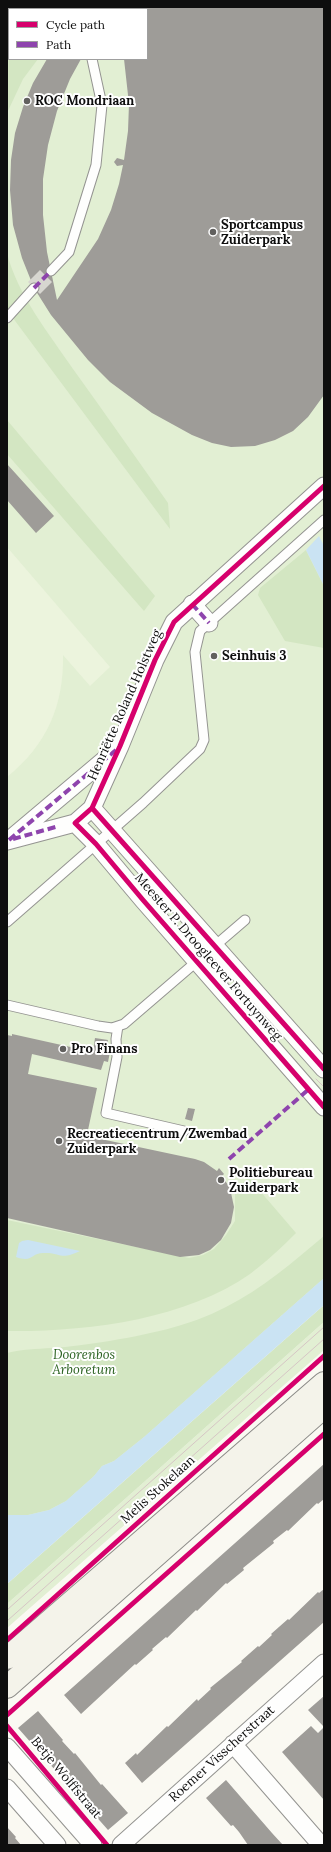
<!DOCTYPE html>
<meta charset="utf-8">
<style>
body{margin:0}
#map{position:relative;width:331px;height:1852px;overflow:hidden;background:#faf9f2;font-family:Lora,serif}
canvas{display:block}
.frame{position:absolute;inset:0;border:8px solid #0e0e0e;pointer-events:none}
.legend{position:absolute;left:8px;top:8px;width:140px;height:52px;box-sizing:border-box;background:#fff;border:1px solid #9f9f9f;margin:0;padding:5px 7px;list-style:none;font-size:12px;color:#0e0e0e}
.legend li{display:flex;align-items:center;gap:8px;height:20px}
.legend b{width:20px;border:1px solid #9f9f9f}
</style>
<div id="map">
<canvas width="331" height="1852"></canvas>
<div class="frame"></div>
<ul class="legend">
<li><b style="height:5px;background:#d6006c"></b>Cycle path</li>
<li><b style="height:5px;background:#8e44ad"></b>Path</li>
</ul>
</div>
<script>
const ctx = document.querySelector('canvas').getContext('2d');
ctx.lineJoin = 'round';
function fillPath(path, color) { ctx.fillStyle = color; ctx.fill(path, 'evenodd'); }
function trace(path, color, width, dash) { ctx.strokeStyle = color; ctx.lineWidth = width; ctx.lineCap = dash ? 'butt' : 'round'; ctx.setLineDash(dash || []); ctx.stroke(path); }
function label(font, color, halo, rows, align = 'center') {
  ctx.font = font + ' Lora,serif'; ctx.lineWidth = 4; ctx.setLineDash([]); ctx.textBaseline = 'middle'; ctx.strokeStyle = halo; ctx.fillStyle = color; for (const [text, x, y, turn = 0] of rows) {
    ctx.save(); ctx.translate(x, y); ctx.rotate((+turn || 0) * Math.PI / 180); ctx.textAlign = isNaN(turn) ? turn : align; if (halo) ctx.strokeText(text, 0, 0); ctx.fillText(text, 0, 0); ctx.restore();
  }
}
fillPath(new Path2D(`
 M7,7H324V1291L7,1572ZM9,9H147V59H9Z
 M324,1322V1350L7,1628V1604Z`), '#e2efd3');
fillPath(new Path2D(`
 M26,7H90L88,9H24Z
 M9,28V59H38L23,79L7,113V31Z
 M7,253C17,294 50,335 73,369C105,413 136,458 168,503L170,529L7,310Z
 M7,420L155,596L144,611L7,454Z
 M306,550L324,586V648L285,641L258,595L260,588Z
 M248,1177L296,1233C282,1247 266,1262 250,1274C184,1320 86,1332 7,1331V1220L189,1258L203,1255L214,1249L226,1235L235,1221V1192Z
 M324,1236V1278L144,1437L114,1461L102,1466L94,1476L66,1501L49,1510L28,1515H7V1353C22,1349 36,1349 52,1348C69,1347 87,1344 103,1342C145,1335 188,1327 226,1307C262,1289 293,1262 324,1236Z
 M324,1305V1322L7,1604V1584Z`), '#d3e6c2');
fillPath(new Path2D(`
 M7,547L110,667L90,686L63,655C64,705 47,745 7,777Z`), '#ecf4dd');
fillPath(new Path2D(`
 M319,536L324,546V586L306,550Z
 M28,1240L80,1251C59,1261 62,1252 43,1253C31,1253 33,1263 16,1257L19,1243L22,1241Z
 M324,1278V1305L7,1584V1515H28L49,1510L66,1501L94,1476L102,1466L114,1461L144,1437Z`), '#cae3f3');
fillPath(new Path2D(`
 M93,7H324V395L308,417L293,431L275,440L255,446L231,447L212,443L192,435L152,413L110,382L88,360L51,315L34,288L22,258L13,225L10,190L11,160L15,133L23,107L33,83L47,59H81L70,79L57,111L48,145L43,179V215L47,252L57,300L98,239L111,210L119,184L123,165L117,166L114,162L117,158L124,160L128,131L129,104L124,59H147V9H90Z
 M7,464L54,516L36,533L7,500Z
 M216,652L217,659H212L211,653Z
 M12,1034L93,1052L95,1038L108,1040L105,1051L110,1052L108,1062L104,1061L101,1070L32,1054L28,1074L97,1088L88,1130L83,1129L82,1135L195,1159L204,1162L217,1171L219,1168L224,1174L222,1176L230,1188L234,1207L231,1223L221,1240L210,1250L199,1255L180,1257L7,1218V1035L12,1036Z
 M188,1108L195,1109L192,1121L185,1119Z
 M324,1464V1499L318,1504L317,1503L288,1531L287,1530L273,1541L274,1543L243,1568L244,1570L227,1584L226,1583L197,1611L196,1610L167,1638L166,1637L152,1649L153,1650L136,1665L135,1664L81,1714L64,1695Z
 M324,1589V1622L142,1783L125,1763L136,1753L137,1755L167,1726L168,1727L197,1699L198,1701L211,1689L210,1688L242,1662L241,1661L258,1646L259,1647L272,1635L271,1634L288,1619L289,1620L318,1592L319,1593Z
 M324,1696V1800L282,1752L311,1726L318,1733L324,1727L308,1710Z
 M38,1711L63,1740L62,1741L74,1754L75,1753L101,1785L102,1784L128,1813L108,1830L18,1728Z
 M226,1780L272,1833L283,1845H248L239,1832L233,1825L231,1826L206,1798Z
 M7,1827L16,1837L15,1838L21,1845H7Z`), '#9e9c98');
trace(new Path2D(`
 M34,288L51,271`), '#d7d6d0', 17, [17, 8]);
const lane = new Path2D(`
 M51,271L69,252L96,165L102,105L92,59
 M7,318L34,288
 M7,922L143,803L200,749L204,740L195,652L200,631L324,520
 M7,1005L98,1026L112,1028L124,1024L245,920
 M118,1026L116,1039L117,1057L106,1113L184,1131`);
const street = new Path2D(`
 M80,7V9
 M192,604L209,623
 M92,808L324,1069
 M75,823L96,844L143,900L324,1107
 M14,836L116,750
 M7,841L75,823L92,808L120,746L155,660L174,622L324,486
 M233,1744L321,1845
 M7,1747L93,1845
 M7,1788L57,1845
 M121,1845L324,1663`);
const secondary = new Path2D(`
 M7,1658L324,1383
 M7,1687L324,1407`);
trace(lane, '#949491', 11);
trace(street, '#949491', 19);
trace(secondary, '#8b8a87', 24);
trace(lane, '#fefefd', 9);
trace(street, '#fefefd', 17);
trace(secondary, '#f4f3ea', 22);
trace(new Path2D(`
 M316,1079L324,1087
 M7,1610L324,1327
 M7,1621L324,1339`), '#d6c6c5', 1);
trace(new Path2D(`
 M80,7V9
 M34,288L51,271
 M192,604L209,623
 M13,839L59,826
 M9,840L116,750
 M229,1159L309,1089`), '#8e44ad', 4, [8, 4]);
trace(new Path2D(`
 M324,486L174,622L155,660L120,746L92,808L75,823L96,844L143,900L324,1107
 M92,808L324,1069
 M7,1640L324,1356
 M7,1715L324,1434
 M7,1726L107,1845`), '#d6006c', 5);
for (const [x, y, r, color] of [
 [27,101,4,"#61605e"],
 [213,232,4,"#61605e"],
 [214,656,4,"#61605e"],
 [63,1049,4,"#61605e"],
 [59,1141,4,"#61605e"],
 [221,1180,4,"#61605e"]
]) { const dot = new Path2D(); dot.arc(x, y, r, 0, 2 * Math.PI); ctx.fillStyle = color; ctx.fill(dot); trace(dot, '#fff', 1.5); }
label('bold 13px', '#0e0e0e', '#fff', [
 ["ROC Mondriaan",35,101],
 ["Sportcampus",221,225],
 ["Zuiderpark",221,240],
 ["Seinhuis 3",222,656],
 ["Pro Finans",71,1049],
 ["Recreatiecentrum/Zwembad",67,1134],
 ["Zuiderpark",67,1149],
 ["Politiebureau",229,1173],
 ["Zuiderpark",229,1188]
], 'left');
label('13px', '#0e0e0e', '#fff', [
 ["Henriëtte Roland Holstweg",125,705,-66],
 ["Meester P. Droogleever Fortuynweg",208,957,49],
 ["Melis Stokelaan",158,1490,-42],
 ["Roemer Visscherstraat",222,1754,-42],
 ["Betje Wolffstraat",66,1778,50]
]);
label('italic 13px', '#2b6221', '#fff', [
 ["Doorenbos",84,1355],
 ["Arboretum",84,1370]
]);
</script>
